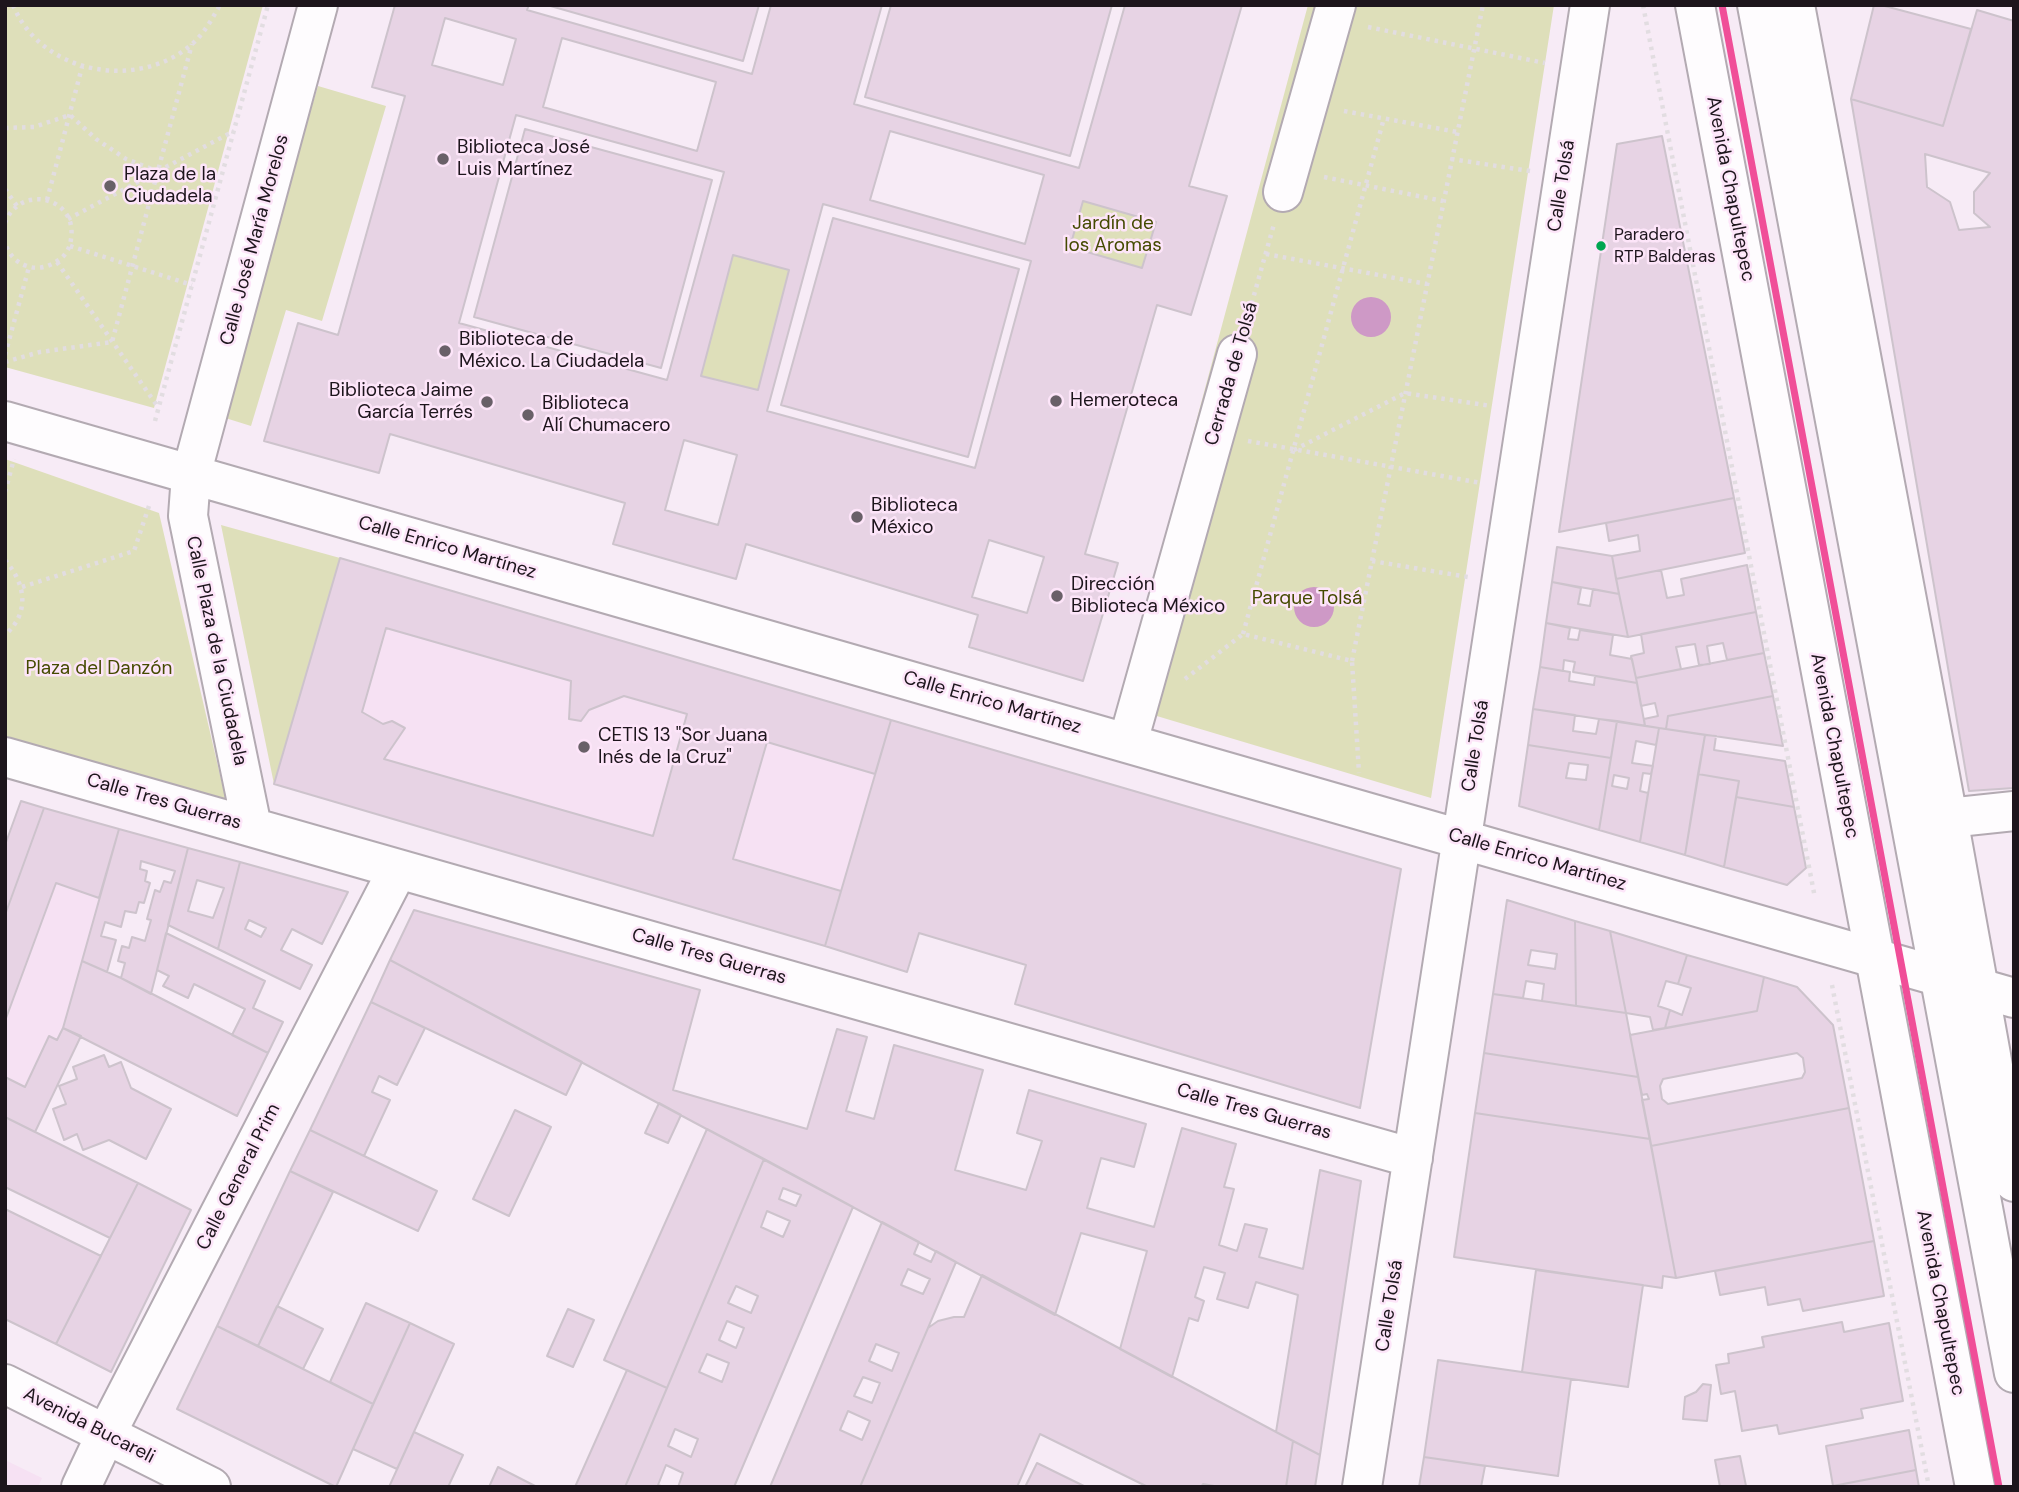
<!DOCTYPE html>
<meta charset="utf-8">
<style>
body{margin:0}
#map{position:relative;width:2019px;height:1492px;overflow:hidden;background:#f7ebf6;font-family:"DM Sans",sans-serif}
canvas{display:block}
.frame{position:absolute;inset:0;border:7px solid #1d151c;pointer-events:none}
</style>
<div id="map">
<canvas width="2019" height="1492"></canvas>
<div class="frame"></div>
</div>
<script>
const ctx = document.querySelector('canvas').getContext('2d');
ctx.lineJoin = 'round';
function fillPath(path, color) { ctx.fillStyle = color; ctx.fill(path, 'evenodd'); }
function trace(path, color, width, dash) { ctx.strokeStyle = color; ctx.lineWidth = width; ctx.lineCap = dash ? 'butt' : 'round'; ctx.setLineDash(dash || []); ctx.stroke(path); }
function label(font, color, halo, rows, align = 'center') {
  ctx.font = font + ' "DM Sans",sans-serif'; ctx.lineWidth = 5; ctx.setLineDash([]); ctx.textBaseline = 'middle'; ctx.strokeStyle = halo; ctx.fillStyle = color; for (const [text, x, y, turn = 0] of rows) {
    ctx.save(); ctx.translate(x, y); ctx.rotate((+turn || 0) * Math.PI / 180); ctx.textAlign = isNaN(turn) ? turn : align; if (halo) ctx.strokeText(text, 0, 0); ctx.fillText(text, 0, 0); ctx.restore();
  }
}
fillPath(new Path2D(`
 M340,558L891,720L825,946L274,784Z
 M44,808L119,829L63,1028L81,1036L35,1132L5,1117V915Z
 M5,1460L42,1478L38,1487H5Z`), '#f6e1f3');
fillPath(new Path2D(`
 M5,5H263L154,408L5,367Z
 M1308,5H1554L1431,798L1120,705Z
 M318,86L386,106L322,321L286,310L251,426L219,416Z
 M1083,201L1156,222L1142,268L1070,247Z
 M733,255L789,270L758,390L701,376Z
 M5,459L159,513L227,805L5,739Z
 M221,525L340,558L274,784Z`), '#dedfba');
fillPath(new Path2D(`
 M1351 317a20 20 0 1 1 40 0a20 20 0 1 1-40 0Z
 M1294 607a20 20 0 1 1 40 0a20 20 0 1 1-40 0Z`), '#ce99c6');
const building = new Path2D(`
 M395,5H547L743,61L759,5H891L865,97L1070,156L1112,5H1242L1189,186L1227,196L1191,315L1157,305L1085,554L1118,563L1083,681L969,647L978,615L746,544L736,579L613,544L625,503L390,434L379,473L264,441L298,323L338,335L405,96L372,87ZM445,18L516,39L503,85L432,65ZM562,38L716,82L697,151L543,107ZM525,129L712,180L661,368L474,317ZM890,131L1044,175L1025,244L870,200ZM1083,201L1156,222L1142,268L1070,247ZM833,218L1019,269L968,457L781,405ZM733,255L789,270L758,390L701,376ZM684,440L737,455L718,525L665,510ZM989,540L1044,557L1027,613L972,597Z
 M529,5H771L752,74L527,10Z
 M882,5H1125L1079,168L854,104Z
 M1874,5H1881L1971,29L1943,126L1851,99Z
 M1977,10L2014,21V788L1969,791L1851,99L1943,126ZM1925,154L1990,173L1974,192V213L1990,227L1959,230L1950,202L1927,187Z
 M516,115L724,172L667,380L459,323Z
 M1662,136L1734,498L1559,532L1617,144Z
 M823,204L1031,261L975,468L767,411Z
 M1734,498L1745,553L1616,579L1612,556L1640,551L1638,535L1609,541L1606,523Z
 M1557,547L1612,556L1619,594L1552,582Z
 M340,558L891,720L875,774L767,742L733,859L841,891L825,946L274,784ZM386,628L571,681L569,719L581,721L589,710L624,696L687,714L653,836L384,759L405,728L392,721L383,724L362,712Z
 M1747,565L1756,612L1628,637L1616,579L1661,570L1667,598L1684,595L1681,579Z
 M1552,582L1581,588L1578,604L1590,606L1593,589L1619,594L1628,637L1546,623Z
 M1756,612L1764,653L1727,660L1723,643L1707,646L1710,664L1699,665L1695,644L1676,647L1681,669L1636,678L1631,656L1644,653L1641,634Z
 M1546,623L1570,628L1568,639L1578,640L1580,630L1613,635L1610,655L1632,659L1637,683L1573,672L1575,662L1564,660L1563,671L1540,667Z
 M1764,653L1773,696L1668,716L1666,729L1645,726L1644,719L1658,716L1655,703L1641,706L1636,678Z
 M1540,667L1570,672L1569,681L1594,685L1595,676L1637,683L1645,726L1533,709Z
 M1773,696L1783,746L1666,729L1668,716Z
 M1533,709L1575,715L1573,731L1596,734L1599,719L1617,721L1611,758L1528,745Z
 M891,720L1401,869L1360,1108L1015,1004L1026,965L919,933L907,972L825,946Z
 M1617,721L1659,728L1656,745L1636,741L1632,763L1653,766L1651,774L1643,773L1640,791L1648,793L1640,842L1599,830ZM1614,775L1629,778L1627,789L1612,786Z
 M1659,728L1705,735L1685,855L1640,842Z
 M1705,735L1716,736L1714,750L1785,761L1794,807L1736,797L1739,781L1698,774Z
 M1528,745L1611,758L1599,830L1519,806ZM1569,763L1588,765L1586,780L1566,778Z
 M1698,774L1739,781L1724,867L1685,855Z
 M1736,797L1794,807L1806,868L1787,885L1724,867Z
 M21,801L44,808L5,915V845Z
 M44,808L119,829L99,898L56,883L5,1021V915Z
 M119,829L188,848L151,994L121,978L125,963L118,961L122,946L129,948L132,937L145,941L151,920L147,919L155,890L160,892L164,881L171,883L175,871L141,861L140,869L147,871L145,881L150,883L144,903L139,902L136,913L125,911L121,927L105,922L101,936L116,940L107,972L82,961Z
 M188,848L240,862L218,949L168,925ZM197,880L224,888L213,918L188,911Z
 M240,862L348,892L322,944L292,929L281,950L312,965L300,989L218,949ZM249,920L266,928L261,937L245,929Z
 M1507,900L1575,921L1576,1006L1542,1001L1544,984L1526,981L1523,998L1493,994ZM1531,950L1557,954L1555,969L1528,965Z
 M414,910L700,990L673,1090L807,1129L837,1029L867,1037L846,1111L874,1119L894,1045L983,1070L955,1170L1026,1190L1042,1141L1017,1133L1029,1090L1146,1124L1134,1167L1101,1158L1087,1208L1154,1227L1182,1128L1236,1144L1224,1187L1234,1189L1219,1245L1237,1251L1245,1224L1267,1229L1259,1257L1303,1269L1320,1170L1361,1181L1320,1455L1276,1432L1298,1295L1256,1282L1248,1308L1217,1299L1225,1273L1204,1267L1195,1297L1204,1301L1198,1321L1189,1318L1172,1377L1120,1349L1147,1251L1081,1233L1055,1315L390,960Z
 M1575,921L1610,931L1626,1013L1576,1006Z
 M1610,931L1687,955L1678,984L1666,981L1658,1006L1670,1010L1665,1028L1653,1030L1650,1017L1626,1013Z
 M166,933L265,981L253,1008L283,1022L268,1053L232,1035L245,1009L194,984L188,998L163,986L169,976L157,970Z
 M1687,955L1764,977L1757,1011L1665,1028L1670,1010L1682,1015L1691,988L1678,984Z
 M390,960L582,1062L566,1095L371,1002Z
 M82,961L121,978L268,1053L237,1116L63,1028Z
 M1764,977L1797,987L1833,1025L1849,1108L1651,1146L1642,1100L1649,1099L1647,1094L1642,1095L1630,1035L1757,1011ZM1797,1053L1803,1058L1805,1072L1802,1078L1668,1104L1662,1099L1660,1086L1663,1079Z
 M1493,994L1626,1013L1638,1077L1484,1053Z
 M371,1002L425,1028L397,1085L379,1076L372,1092L390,1100L364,1156L310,1130Z
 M63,1028L81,1036L35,1132L5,1117V1077L25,1087L49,1036L57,1040Z
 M1484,1053L1638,1077L1650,1139L1475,1113Z
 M104,1055L109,1067L121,1062L131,1088L171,1109L146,1159L109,1140L83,1150L77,1134L64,1140L53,1109L66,1104L59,1086L77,1079L73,1067Z
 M659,1103L681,1115L668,1143L645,1133Z
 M1849,1108L1874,1241L1676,1278L1651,1146Z
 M515,1110L551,1127L509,1216L473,1199Z
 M1475,1113L1650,1139L1676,1278L1663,1276L1662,1288L1454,1257Z
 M5,1117L138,1183L110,1238L5,1187Z
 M707,1129L764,1159L667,1388L604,1360Z
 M310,1130L437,1191L418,1231L290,1171Z
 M764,1159L853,1207L734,1487H678L683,1473L666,1465L658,1485L664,1487H625ZM783,1188L801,1195L796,1206L779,1199ZM767,1211L790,1221L783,1237L761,1227ZM736,1286L758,1296L751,1313L728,1303ZM727,1321L744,1328L736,1348L719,1340ZM707,1354L729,1363L722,1382L699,1372ZM675,1429L698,1439L691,1457L668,1446Z
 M290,1171L333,1192L258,1346L217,1326Z
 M138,1183L191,1210L111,1372L56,1344Z
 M5,1209L101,1256L56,1344L5,1319Z
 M882,1222L919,1242L914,1254L931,1262L936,1251L956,1262L928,1328L860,1487H770ZM908,1269L930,1279L923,1294L901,1285ZM876,1344L899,1353L892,1371L869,1361ZM863,1377L880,1383L872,1403L854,1396ZM848,1411L870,1421L862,1440L840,1430Z
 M1874,1241L1884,1296L1803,1311L1800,1299L1768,1305L1765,1287L1720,1295L1715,1271Z
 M1536,1270L1643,1285L1628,1387L1522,1372Z
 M982,1275L1293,1441L1286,1487H1220L1203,1484L1201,1487H1148L1040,1434L1017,1487H860L928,1328L938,1321L954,1317H964Z
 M366,1303L410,1323L373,1404L330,1382Z
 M277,1306L323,1329L303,1369L258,1346Z
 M568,1309L594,1320L573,1367L547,1356Z
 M1842,1322L1844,1332L1889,1323L1903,1401L1861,1409L1863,1418L1779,1434L1777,1425L1742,1431L1735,1391L1721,1394L1716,1365L1729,1363L1728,1354L1764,1347L1762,1337Z
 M410,1323L454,1344L397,1469L353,1449Z
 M217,1326L373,1404L336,1487L177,1409Z
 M1438,1360L1571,1379L1558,1476L1424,1457Z
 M627,1370L667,1388L625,1487H575Z
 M1703,1384L1711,1385L1707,1421L1683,1419L1685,1397L1696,1392Z
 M1909,1430L1916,1470L1833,1486L1826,1446Z
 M414,1432L463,1455L448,1487H389Z
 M1293,1441L1320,1455L1315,1487H1286Z
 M1740,1456L1746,1486L1720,1487L1715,1460Z
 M1424,1457L1485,1466L1481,1487H1419Z
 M1037,1463L1086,1487H1025Z
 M498,1467L537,1487H489Z
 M1916,1470L1919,1487H1844L1843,1484Z`);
fillPath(building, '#e7d3e4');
trace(building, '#cdc3cc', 2);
const minor = new Path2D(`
 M1283,192L1336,5
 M5,421L2014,998
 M1128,742L1237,354
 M5,757L1413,1158
 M1948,818L2014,811
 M252,827L188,516L191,475L318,5
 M81,1487L106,1434L398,869
 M1362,1487L1590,5`);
const major = new Path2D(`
 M1695,5L1975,1487
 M1757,5L2014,1373
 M1795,5L1948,818L2014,1182
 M5,1384L211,1487`);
trace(minor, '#b3aab2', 42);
trace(major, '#b3aab2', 42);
trace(new Path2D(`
 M13,5C41,74 137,91 191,45C204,34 212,19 220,5
 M1643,5L1815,898
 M1368,27L1545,63
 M1344,111L1457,132
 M5,128L34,127L70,115L96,139L126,159L157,171
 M1451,159L1530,171
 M1324,177L1443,201
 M5,189L17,206
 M47,200L82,67
 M68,219L234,131
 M5,223C20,183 78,197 71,239C70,248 65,257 57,261C48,267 37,270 27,266C15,262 9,254 5,243
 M70,246L192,285
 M1266,254L1427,284
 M57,262L158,407
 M1247,320L1274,224
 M5,355L29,267
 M5,362L40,352L112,342L192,44
 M155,421L268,5
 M1248,441L1481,483
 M1294,450L1405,393L1491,406
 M5,492L14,459
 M5,560C25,583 31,612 5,635
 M1372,561L1468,577
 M22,587L134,551L149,506L153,507
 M1243,634L1384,118
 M1352,661L1483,5
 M1185,679L1243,634L1352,661L1359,773
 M1832,985L1929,1487`), '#e2dde1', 4.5, [3.5, 5]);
trace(minor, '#fefcfe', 38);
trace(major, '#fefcfe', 38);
trace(new Path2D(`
 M1722,5L1999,1487`), '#f04e98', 7);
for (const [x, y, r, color] of [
 [443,159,7,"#696068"],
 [110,186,7,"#696068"],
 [1601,246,6,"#00a651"],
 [445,351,7,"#696068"],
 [1056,401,7,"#696068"],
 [487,402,7,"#696068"],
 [528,415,7,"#696068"],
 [857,517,7,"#696068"],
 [1057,596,7,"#696068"],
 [584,747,7,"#696068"]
]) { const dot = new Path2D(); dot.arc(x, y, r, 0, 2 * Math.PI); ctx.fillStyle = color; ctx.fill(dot); trace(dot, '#fde5f9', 2.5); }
label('17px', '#1d151c', '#fde5f9', [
 ["Paradero",1614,236],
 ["RTP Balderas",1614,258]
], 'left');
label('19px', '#1d151c', '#fde5f9', [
 ["Biblioteca José",457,148],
 ["Luis Martínez",457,170],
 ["Plaza de la",124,175],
 ["Ciudadela",124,197],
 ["Biblioteca de",459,340],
 ["México. La Ciudadela",459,362],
 ["Biblioteca Jaime",473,391,"right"],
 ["García Terrés",473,413,"right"],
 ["Hemeroteca",1070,401],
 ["Biblioteca",542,404],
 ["Alí Chumacero",542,426],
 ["Biblioteca",871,506],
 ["México",871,528],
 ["Dirección",1071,585],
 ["Biblioteca México",1071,607],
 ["CETIS 13 \"Sor Juana",598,736],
 ["Inés de la Cruz\"",598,758]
], 'left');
label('19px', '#1d151c', '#fde5f9', [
 ["Calle Tolsá",1562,186,-81],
 ["Avenida Chapultepec",1730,189,79],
 ["Calle José María Morelos",255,240,-75],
 ["Cerrada de Tolsá",1232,374,-74],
 ["Calle Enrico Martínez",447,548,16],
 ["Calle Plaza de la Ciudadela",216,651,78],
 ["Calle Enrico Martínez",992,703,16],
 ["Calle Tolsá",1476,746,-81],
 ["Avenida Chapultepec",1834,746,79],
 ["Calle Tres Guerras",164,802,16],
 ["Calle Enrico Martínez",1537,860,16],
 ["Calle Tres Guerras",709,957,16],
 ["Calle Tres Guerras",1254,1112,16],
 ["Calle General Prim",239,1177,-63],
 ["Avenida Chapultepec",1940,1303,79],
 ["Calle Tolsá",1390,1306,-81],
 ["Avenida Bucareli",89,1426,27]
]);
label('19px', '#444a00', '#fde5f9', [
 ["Jardín de",1113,224],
 ["los Aromas",1113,246],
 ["Parque Tolsá",1307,599],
 ["Plaza del Danzón",99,669]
]);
</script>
